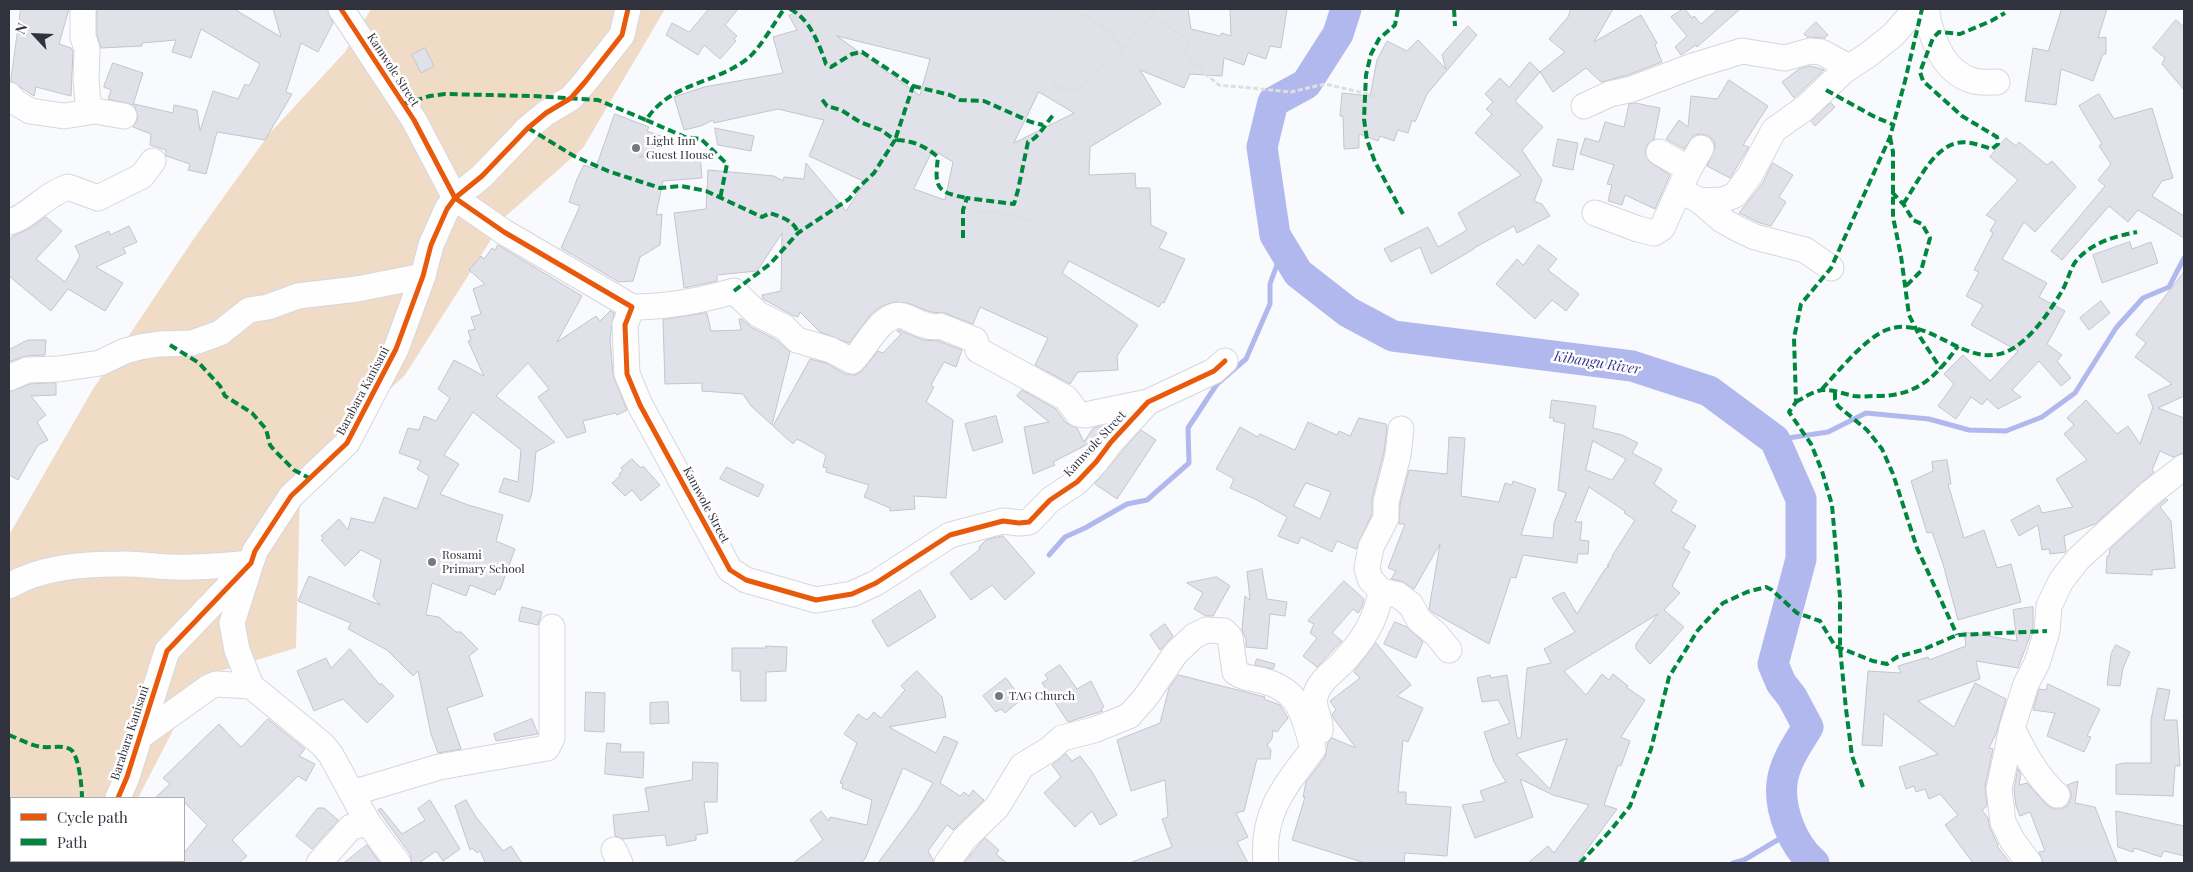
<!DOCTYPE html>
<style>
body{margin:0}
#map{position:relative;width:2193px;height:872px;overflow:hidden;background:#f9fafe;font-family:"Playfair Display",serif}
canvas{display:block}
.frame{position:absolute;inset:0;border:10px solid #30323d;pointer-events:none}
.legend{position:absolute;left:10px;top:797px;width:175px;height:65px;box-sizing:border-box;background:#fff;border:1px solid #acadb1;margin:0;padding:6px 9px;list-style:none;font-size:15px;color:#30323d}
.legend li{display:flex;align-items:center;gap:10px;height:25px}
.legend b{width:25px;border:1px solid #acadb1}
.north{position:absolute;left:10px;top:10px;width:50px;height:50px;-webkit-text-stroke:4px #fff;paint-order:stroke;rotate:295deg;font-size:14px;font-weight:700;line-height:20px;text-align:center;color:#30323d}
.north::after{content:'';display:block;margin:auto;width:18px;height:22px;background:#30323d;clip-path:polygon(50% 0,100% 100%,50% 72%,0 100%)}
</style>
<div id="map">
<canvas width="2193" height="872"></canvas>
<div class="frame"></div>
<ul class="legend">
<li><b style="height:6px;background:#e8590c"></b>Cycle path</li>
<li><b style="height:6px;background:#00873e"></b>Path</li>
</ul>
<div class="north">N</div>
</div>
<script>
const ctx = document.querySelector('canvas').getContext('2d');
ctx.lineJoin = 'round';
function fillPath(path, color) { ctx.fillStyle = color; ctx.fill(path, 'evenodd'); }
function trace(path, color, width, dash) { ctx.strokeStyle = color; ctx.lineWidth = width; ctx.lineCap = dash ? 'butt' : 'round'; ctx.setLineDash(dash || []); ctx.stroke(path); }
function label(font, color, halo, rows, align = 'center') {
  ctx.font = font + ' "Playfair Display",serif'; ctx.lineWidth = 5; ctx.setLineDash([]); ctx.textBaseline = 'middle'; ctx.strokeStyle = halo; ctx.fillStyle = color; for (const [text, x, y, turn = 0] of rows) {
    ctx.save(); ctx.translate(x, y); ctx.rotate((+turn || 0) * Math.PI / 180); ctx.textAlign = isNaN(turn) ? turn : align; if (halo) ctx.strokeText(text, 0, 0); ctx.fillText(text, 0, 0); ctx.restore();
  }
}
fillPath(new Path2D(`
 M371,9H665L583,148L506,216L405,375L306,469L300,492L296,648L214,673L185,707L138,798H11V861H105L104,863H9V535L93,389L195,237L269,134L345,52Z`), '#f0dbc6');
trace(new Path2D(`
 M1775,440L1828,432L1866,413L1929,419L1969,430L2006,431L2042,417L2075,393L2116,328L2143,298L2169,287L2184,258
 M1049,555L1065,537L1085,528L1127,504L1147,500L1189,463L1188,428L1217,384L1246,359L1270,304V284L1283,248
 M1733,863L1744,860L1791,832`), '#b1b8ed', 5);
trace(new Path2D(`
 M1346,9L1338,34L1306,84L1273,102L1262,147L1275,235L1298,273L1348,312L1393,336L1632,366L1709,391L1775,440L1801,499V559L1773,664L1781,683L1792,697L1808,727C1798,743 1784,763 1782,783C1779,810 1793,846 1814,863`), '#b1b8ed', 31);
const building = new Path2D(`
 M21,9H69L59,44L71,48L73,51L71,96L36,87L34,96L11,81Z
 M97,9H234L281,37L273,9H327L333,23L318,52L301,43L286,92L292,94L265,140L217,132L206,174L188,170L190,164L166,156V150L150,145L151,134L133,127L138,118L134,104L173,113L174,105L197,110L200,131L213,91L238,99L245,84L249,86L260,64L201,29L191,58L172,52L176,40L142,43V46L101,48L97,35Z
 M709,9H738L725,25L737,36L734,39L736,41L720,59L704,45L698,55L666,35L672,23L689,32Z
 M801,9H1188L1191,29L1220,36L1222,33L1231,36L1230,9H1287L1281,48L1270,46L1266,59L1248,53L1244,65L1224,58L1222,76L1190,74L1184,88L1140,70L1161,104L1090,147L1089,175L1135,173L1136,188H1150L1151,225L1167,233L1159,248L1185,259L1164,303L1162,302L1159,307L1069,261L1062,273L1138,325L1117,356L1118,370L1078,372L1070,384L1035,365L1048,338L980,307L973,324L945,313L930,312L908,303L894,302L882,306L872,313L849,343L820,332L800,312L798,317L792,315L763,299L762,295L781,291L782,233L757,271L717,275V281L684,288L674,213L706,209L708,170L774,176L783,181L784,177L804,179L806,163L846,211L865,182L809,156L824,120L778,109L714,123L713,120L701,126L684,130L674,97L704,87L783,73L773,37L797,30L789,16ZM837,36L930,59L920,95ZM1039,92L1074,113L1014,143ZM933,150L953,162L945,200L914,189Z
 M1571,9H1613L1594,42L1641,15L1657,43L1655,45L1662,62L1628,75L1601,82L1586,68L1553,92L1540,72L1565,52L1549,39L1568,17Z
 M1683,9H1685L1692,18L1694,16L1701,24L1718,9H1740L1697,47L1696,45L1681,55L1675,47L1687,36L1671,17Z
 M2062,9H2107L2098,38L2106,37V54H2103L2093,81L2061,69L2056,105L2025,101L2033,48L2048,51Z
 M2176,20L2184,27V90L2162,64L2165,58L2153,48Z
 M1816,22L1828,35L1825,38L1807,37L1804,34Z
 M1468,26L1477,35L1427,94L1415,122L1412,120L1408,133L1398,130L1394,141L1380,136L1378,141L1359,134V148L1344,149L1343,116H1340L1342,93L1370,96L1377,60L1387,41L1407,51L1418,40L1446,69L1442,55Z
 M425,48L434,66L421,73L412,55Z
 M1530,62L1540,72L1515,101L1543,127L1522,150L1542,180L1534,201L1542,204L1550,216L1517,233L1514,226L1474,248V249L1431,274L1420,247L1391,262L1384,249L1428,227L1438,247L1467,230L1458,213L1521,175L1475,133L1492,114L1486,109L1493,102L1485,94L1500,78L1509,87Z
 M113,63L143,73L133,105L108,99L111,90L104,87Z
 M1811,66L1824,70L1794,98L1782,82L1799,69Z
 M1729,80L1768,106L1743,145L1749,147L1730,178L1707,166L1715,148L1714,141L1709,136L1701,134L1694,135L1684,149L1666,139L1679,120L1688,127L1691,96L1717,99Z
 M2099,94L2114,119L2152,108L2173,178L2162,181L2152,196L2184,216V238L2138,210L2128,222L2109,206L2062,260L2051,251L2105,186L2098,180L2111,164L2099,146L2102,144L2079,106Z
 M1635,103L1660,108L1654,139L1647,145L1645,153L1650,162L1670,175L1655,209L1625,195L1622,205L1608,201L1612,185L1607,184L1614,165L1580,154L1585,138L1599,142L1605,122L1624,127L1629,104Z
 M1831,103L1835,107L1815,126L1811,121Z
 M615,114L649,127L647,131L672,140L639,157L700,153L702,178L663,181L656,215L662,214L660,245L640,257L633,281L619,282L561,248L580,206L569,202L577,179L584,165L595,169Z
 M715,128L754,136L751,151L718,145Z
 M2006,138L2016,146L2019,142L2047,165L2052,161L2076,187L2035,232L2024,222L2002,259L2047,283L2039,297L2065,311L2047,344L2062,355L2057,361L2071,378L2061,386L2039,361L2012,390L2021,397L1998,409L1987,399L1982,405L1971,397L1956,419L1938,406L1954,384L1944,374L1963,355L1990,381L2018,351L1971,325L1983,305L1966,296L1979,272L1974,270L1993,233L1990,231L1996,221L1986,215L2018,180L1990,157Z
 M1558,139L1578,143L1573,170L1553,166Z
 M1773,163L1793,175L1779,197L1786,202L1771,226L1760,223L1739,213L1762,184Z
 M46,217L62,231L36,259L65,282L80,256L75,246L109,231L110,235L129,226L137,242L123,248L126,253L96,267L123,283L105,311L68,289L51,311L9,276V240L13,236L30,228Z
 M2130,242L2132,249L2151,242L2158,263L2102,283L2093,255Z
 M498,245L582,296L557,342L596,316L600,321L610,311L614,313L610,338L613,375L627,410L617,415L615,413L583,421L586,432L567,438L538,397L549,389L528,363L496,396L555,442L536,452L532,493L529,502L499,492L504,478L518,482L521,450L473,412L444,455L459,464L440,494L468,505L503,515L496,541L515,549L500,590L497,589L495,595L470,585L466,596L432,583L426,615L439,617L456,632H461L478,649L469,656L483,696L447,708L461,749L438,753L431,734L418,671L413,676L387,650L348,629L351,623L298,601L309,576L380,605L373,597L381,560L361,550L345,566L321,540L324,538L321,536L339,519L348,530L351,518L374,523L384,497L417,509L429,476L417,469L421,461L399,453L408,428L419,430L424,416L436,421L450,398L438,389L454,360L484,376L468,341L471,340L468,331L475,329L471,317L481,314L473,289L485,284L469,270L481,256L484,259L492,248L495,250Z
 M1539,245L1557,259L1548,270L1579,294L1566,311L1552,300L1535,319L1496,284L1517,259L1523,265Z
 M2184,272V396L2158,408L2184,418V453L2173,457L2160,451L2152,470L2154,472L2095,524L2064,536L2066,552L2050,554L2049,549L2042,550L2038,525L2019,536L2011,520L2039,505L2042,513L2073,507L2056,479L2087,460L2064,434L2074,425L2067,418L2086,400L2117,434L2128,426L2140,444L2153,407L2148,395L2172,384L2135,357L2146,343L2136,335Z
 M2101,301L2110,313L2089,330L2080,318Z
 M707,313L711,331L741,330L739,319H742L751,327L775,339L790,352L772,425L751,406L743,394L702,391V383L665,384L663,320Z
 M899,330L923,340L938,341L962,350L956,367L944,362L931,385L934,387L926,402L953,420L946,498L914,496L915,509L890,511V508L864,497L869,485L826,472L827,468L823,467L826,455L797,439L793,444L773,426L810,359L826,363L845,374L855,375L862,371L878,351L883,353L901,334L897,331Z
 M28,340H46L45,355L26,356L9,362V350Z
 M56,383V395L31,396L46,415L37,422L48,440L38,445L18,480L9,475V392L30,384Z
 M1022,390L1056,409L1066,423L1077,428L1084,442L1093,428L1107,425L1094,441L1053,462L1055,465L1033,474L1024,427L1049,422L1017,396Z
 M1552,400L1596,406L1593,428L1622,435L1638,443L1632,453L1662,469L1654,484L1677,501L1671,511L1696,526L1683,548L1690,552L1672,586L1680,593L1664,610L1684,627L1662,652L1650,664L1636,649V644L1658,614L1564,671L1586,695L1602,674L1609,680L1613,674L1628,686L1626,687L1645,700L1621,737L1630,741L1621,766L1618,765L1604,805L1617,809L1577,863H1528L1548,846L1554,853L1589,805L1553,795L1520,779L1533,817L1475,838L1462,805L1484,801L1480,791L1506,782L1494,762L1484,732L1510,723L1498,700L1482,702L1477,678L1490,675L1491,678L1507,675L1517,738H1521L1527,668L1551,663L1544,649L1575,632L1552,598L1564,592L1577,614L1605,569L1610,566H1607L1613,556H1612L1635,520L1624,513L1625,511L1589,487L1575,522H1582L1580,540L1589,541L1588,554H1578L1577,563L1523,555L1516,578L1511,577L1489,644L1432,612L1429,609L1440,544L1414,589L1402,581L1391,579L1396,571L1388,568L1405,524H1399L1400,504L1409,470L1447,474L1449,437L1465,438L1461,496L1499,502L1505,483L1512,485L1513,481L1536,489L1521,535L1553,538L1554,523L1566,493L1558,490L1565,424L1553,421L1554,418H1550ZM1593,441L1626,459L1612,480L1586,470ZM1567,739L1550,789L1516,754L1535,748Z
 M996,416L1003,442L973,451L965,424Z
 M1359,418L1386,424L1387,427L1384,452L1372,499V514L1356,549L1337,541L1332,552L1301,537L1298,544L1278,536L1287,517L1255,499L1230,488L1234,479L1216,469L1240,427L1258,437L1260,434L1295,450L1308,422L1337,435L1339,431L1350,436ZM1306,483L1331,492L1320,519L1294,506Z
 M1141,430L1156,440L1117,499L1095,484Z
 M632,459L641,468L643,466L660,485L641,501L632,490L625,496L612,483L620,476L619,474L623,470L621,468Z
 M1947,460L1951,484H1948L1964,538L1984,530L1997,568L2011,564L2021,602L1958,620L1943,564L1932,532L1927,533L1911,481L1933,471L1932,462Z
 M727,467L764,485L758,497L720,479Z
 M2166,499L2168,500L2160,507L2171,521L2175,568L2152,570V575L2106,573L2107,556H2109L2110,549Z
 M1003,536L1035,573L1005,600L992,585L971,600L950,573L980,549L979,547L986,540Z
 M1262,569L1267,599L1287,602L1285,616L1270,614L1267,649L1246,647V639L1242,630L1245,596L1250,600L1247,572Z
 M1217,577L1230,586L1213,616H1206L1194,609L1203,593L1187,583Z
 M1344,581L1364,599L1362,607L1358,613L1353,609L1332,633L1342,641L1317,667L1303,656L1317,638L1310,633L1314,624L1308,621Z
 M920,590L936,617L888,647L872,621Z
 M522,607L542,612L538,625L519,621Z
 M2033,607V628L2018,668L1976,661L1980,679L1918,701L1954,727L1975,683L2006,699L1996,734L1989,748L1993,749L1985,786L1987,806L1982,810L1988,818L1990,828L1998,845L1997,846L2010,863H1973L1945,825L1958,815L1940,794L1929,799L1925,789L1916,792L1914,786L1906,789L1899,767L1938,754L1884,713L1882,746L1862,745L1868,671L1901,673L1898,666L1928,657L1929,660L1966,646L1964,632L2017,641L2013,610Z
 M1395,622L1407,627L1423,642L1416,658L1384,644Z
 M1165,624L1173,636L1160,650L1150,635Z
 M1376,643L1411,685L1397,696L1423,708L1408,742L1403,740L1398,792H1406V804L1451,807L1447,856L1405,853L1404,863H1365L1292,840L1305,797H1303L1306,782L1325,757L1328,742L1332,738L1356,748L1334,719L1332,714L1336,710L1330,701L1360,678L1354,672Z
 M2116,645L2130,652L2123,668L2120,686L2107,685L2111,654Z
 M766,646L787,647L786,671L766,672V701H741L740,671H732V648H766Z
 M350,649L380,685L381,683L394,696L367,723L343,699L314,711L297,671L326,658L331,668Z
 M1257,659L1275,664L1273,669L1255,665Z
 M1060,665L1077,689L1091,681L1104,707L1101,709L1103,711L1068,722L1042,683L1048,679L1045,675Z
 M917,671L942,697L946,717L889,727L936,753L944,736L958,742L940,783L960,796L964,792L969,796L973,790L984,800L953,830L947,825L928,851L933,860V863H878L917,810L933,783L903,768L865,859L860,863H793L823,840L810,820L821,811L829,821L830,817L867,825L872,800L842,788L843,784L840,783L857,743L844,734L858,714L867,720L874,712L881,718L905,690L901,686Z
 M1179,675L1265,697L1264,699L1280,705L1288,718L1277,732L1273,730L1272,739L1267,745L1271,750L1270,759H1257L1244,811L1236,813L1248,837L1237,842L1248,863H1132V862L1172,847L1162,819L1168,817L1165,780L1131,791L1117,740L1160,723L1169,688Z
 M1006,678L1022,699L1005,713L1001,709L996,712L983,696Z
 M2048,684L2100,709L2087,736L2091,737L2084,752L2047,736L2055,713L2033,710L2039,689L2046,690Z
 M2158,688L2170,690L2164,720H2177L2180,766H2175L2173,796L2116,794V765L2123,763H2151V720Z
 M586,692L605,693L604,732L585,731Z
 M668,702L669,723L650,724V703Z
 M268,719L305,749L299,756L315,764L306,781L298,776L232,840L247,856L239,863H184V853L207,825L184,802V798H155L170,784L163,778L219,724L241,747Z
 M532,719L538,734L496,741L494,734Z
 M607,743L621,744L620,752H644L643,778L605,774Z
 M1066,754L1072,761L1080,756L1092,772L1117,815L1100,825L1092,811L1075,827L1044,793L1061,777L1052,765Z
 M693,762L718,763L717,802H704L708,833L696,835V840L667,846L665,835L623,839L615,836L613,815L649,811L645,788L692,780Z
 M2018,769L2021,774L2019,785L2027,783L2047,805L2054,809H2061L2068,805L2071,798V792L2067,785L2078,781L2075,803L2095,807L2117,863H2043L2039,852L2045,851L2030,812L2020,816L2016,806L2014,790Z
 M430,800L460,849L443,861L436,851L419,863H412L410,854L378,810L381,808L402,834L425,820L418,809Z
 M466,800L476,817L503,851L511,846L522,863H483L485,862L480,851L477,853L472,848L470,850L455,806Z
 M318,808H324L338,820L312,849L296,836Z
 M2116,811L2184,826V856L2164,851L2161,857L2134,848L2133,852L2118,847Z
 M985,838L999,850L996,854L1007,863H964Z
 M367,845L380,863H344Z`);
fillPath(building, '#e0e1e9');
trace(building, '#c4c5cc', 1);
const minor = new Path2D(`
 M83,9V37L87,49L86,79L88,103L95,111
 M341,9L414,120L455,198L504,232L632,307L625,325L627,374L640,405L730,570L746,580L816,600L852,594L876,583L950,535L1003,521L1019,523L1029,522L1050,500L1077,482L1096,462L1111,442L1148,402L1214,371L1225,361
 M1926,9C1931,37 1943,73 1974,81C1981,83 1990,82 1997,82
 M9,95L15,102L30,111L64,116L95,111L124,116
 M1584,106L1610,94L1632,89L1693,66L1742,51L1785,58L1810,51L1821,52L1849,67
 M1659,152L1689,169
 M1680,190L1700,201L1722,220L1736,228L1755,237L1805,250L1831,268
 M1700,201L1723,200L1735,195L1750,175L1774,130L1805,108L1845,70L1868,55L1893,35L1916,9
 M1595,213L1638,229L1654,233L1662,228L1689,169L1701,148
 M9,222C27,218 46,194 68,187L98,198L142,176L153,161
 M632,307C667,307 700,301 734,291L758,314L784,327L797,340L831,350L852,361C866,349 883,307 906,317C916,322 929,329 940,326L975,340L978,350L1066,398L1078,414L1085,415L1148,402
 M9,378L27,370L59,369L100,363L125,351L140,347L159,344L192,343L220,333L249,310L268,307L298,296L357,289L423,276
 M1401,429L1398,455L1386,502V518L1371,547L1367,568L1370,579L1381,591L1398,595L1411,605L1419,620L1436,634L1449,650
 M9,586C41,567 83,564 120,564C138,563 156,567 174,567C200,568 225,565 251,563L232,623L237,650L251,686L323,745L331,755L368,823L398,863
 M2012,728C2025,754 2036,776 2057,795
 M1320,731C1322,719 1312,709 1315,697C1318,682 1331,674 1341,664C1362,642 1376,621 1381,591
 M139,737L209,687L216,684L251,686
 M352,793L439,767L547,748L552,738V627
 M118,798L127,777L167,651L251,563L255,551L291,496L347,443L396,349L423,276L431,245L447,209L455,198L482,176L528,128L546,113L571,98L585,82L622,35L628,9
 M614,850L620,863
 M65,863L66,861
 M319,863L351,827L368,823
 M947,863L964,839L997,807L1022,766L1050,749L1062,738L1094,730L1129,716L1145,698L1176,653L1194,636L1206,630L1224,631L1230,637L1235,672C1244,679 1254,678 1264,681C1301,691 1304,717 1313,749C1285,786 1261,813 1266,863
 M2029,863L2012,840L2003,822L1999,789L2012,728L2026,684L2037,663L2047,631L2049,606L2061,581L2078,559L2149,494L2184,467`);
trace(minor, '#d6d7de', 27);
trace(new Path2D(`
 M1066,9C1087,14 1109,29 1122,47
 M1152,16L1153,9
 M1052,85L1064,89L1079,90L1125,46L1152,16L1189,41L1186,56L1192,63L1219,85L1291,92L1325,84L1377,96
 M963,210L1000,213L1036,222`), '#dfdfe1', 3, [5, 2.5]);
trace(minor, '#fefeff', 25);
trace(new Path2D(`
 M790,9C810,19 819,44 826,64L831,67L852,54L862,52L913,86L895,140C912,140 925,146 938,157C934,189 937,192 967,198
 M1398,9L1395,25L1379,39L1371,54L1366,75L1364,119L1367,140L1375,162L1403,214
 M1454,9L1455,26
 M913,86L950,95L960,100L984,101L1031,122L1043,125
 M1826,90L1875,117L1894,125
 M403,104L430,96L445,94L532,96L598,100L646,120C671,82 713,85 747,59C759,50 775,22 784,9
 M646,120L685,137L701,139L727,164L720,199
 M528,128L574,156L608,171L660,188L681,186L706,191L762,217L770,213C781,217 794,220 798,233
 M1890,137L1893,152V217L1901,256L1909,315L1920,337L1941,369
 M1892,192L1904,205L1913,220L1922,224L1930,238L1921,271L1904,288
 M1903,204C1917,185 1931,149 1957,143C1968,140 1981,146 1992,149L1998,144L1997,137L1962,116L1923,81L1920,72L1923,64L1933,38L1939,32L1960,34L1991,21L2005,13
 M963,238V210L967,198L1014,204L1018,190L1028,142C1038,139 1046,123 1054,114
 M734,291L770,264L798,233L849,199L857,189L874,173L895,140L881,130L860,122L841,110L827,106L821,98
 M170,345L199,363L220,386L225,396L252,413L266,429L270,445L274,450L294,470L309,478
 M1822,389C1839,371 1863,340 1886,330C1930,313 1965,371 2008,351C2031,340 2051,310 2063,289C2068,280 2070,269 2076,261C2091,243 2115,236 2137,232
 M1835,392V399L1838,406L1867,430L1882,449L1893,474L1917,548L1957,635
 M1796,402C1803,398 1815,390 1824,390C1834,390 1844,394 1854,396C1861,397 1869,396 1877,396C1917,396 1936,377 1958,346
 M9,735C19,739 32,746 42,747C52,748 61,745 70,749C79,754 82,788 82,798
 M1863,787L1852,756L1846,709L1840,648V597L1832,505L1822,471L1811,444L1789,412L1796,402L1794,338L1801,304L1831,268L1890,137L1905,81L1922,9
 M1580,863L1611,830L1630,806L1651,749L1669,677L1698,630L1723,603L1747,592L1766,587L1772,590L1797,613L1820,621L1835,646L1873,661L1887,664L1897,657L1922,650L1957,635L2047,631`), '#00873e', 4, [8, 4]);
trace(new Path2D(`
 M341,9L414,120L455,198L504,232L632,307L625,325L627,374L640,405L730,570L746,580L816,600L852,594L876,583L950,535L1003,521L1019,523L1029,522L1050,500L1077,482L1096,462L1111,442L1148,402L1214,371L1225,361
 M118,798L127,777L167,651L251,563L255,551L291,496L347,443L396,349L423,276L431,245L447,209L455,198L482,176L528,128L546,113L571,98L585,82L622,35L628,9`), '#e8590c', 5);
for (const [x, y, r, color] of [
 [636,148,5,"#767881"],
 [432,562,5,"#767881"],
 [999,696,5,"#767881"]
]) { const dot = new Path2D(); dot.arc(x, y, r, 0, 2 * Math.PI); ctx.fillStyle = color; ctx.fill(dot); trace(dot, '#fff', 2); }
label('12px', '#30323d', '#fff', [
 ["Kamwole Street",393,70,57],
 ["Barabara Kanisani",363,391,-62],
 ["Kamwole Street",1095,444,-47],
 ["Kamwole Street",706,505,62],
 ["Barabara Kanisani",130,733,-72]
]);
label('12px', '#30323d', '#fff', [
 ["Light Inn",646,141],
 ["Guest House",646,155],
 ["Rosami",442,555],
 ["Primary School",442,569],
 ["TAG Church",1009,696]
], 'left');
label('italic 14px', '#38378e', '#fff', [
 ["Kibangu River",1597,363,9]
]);
</script>
